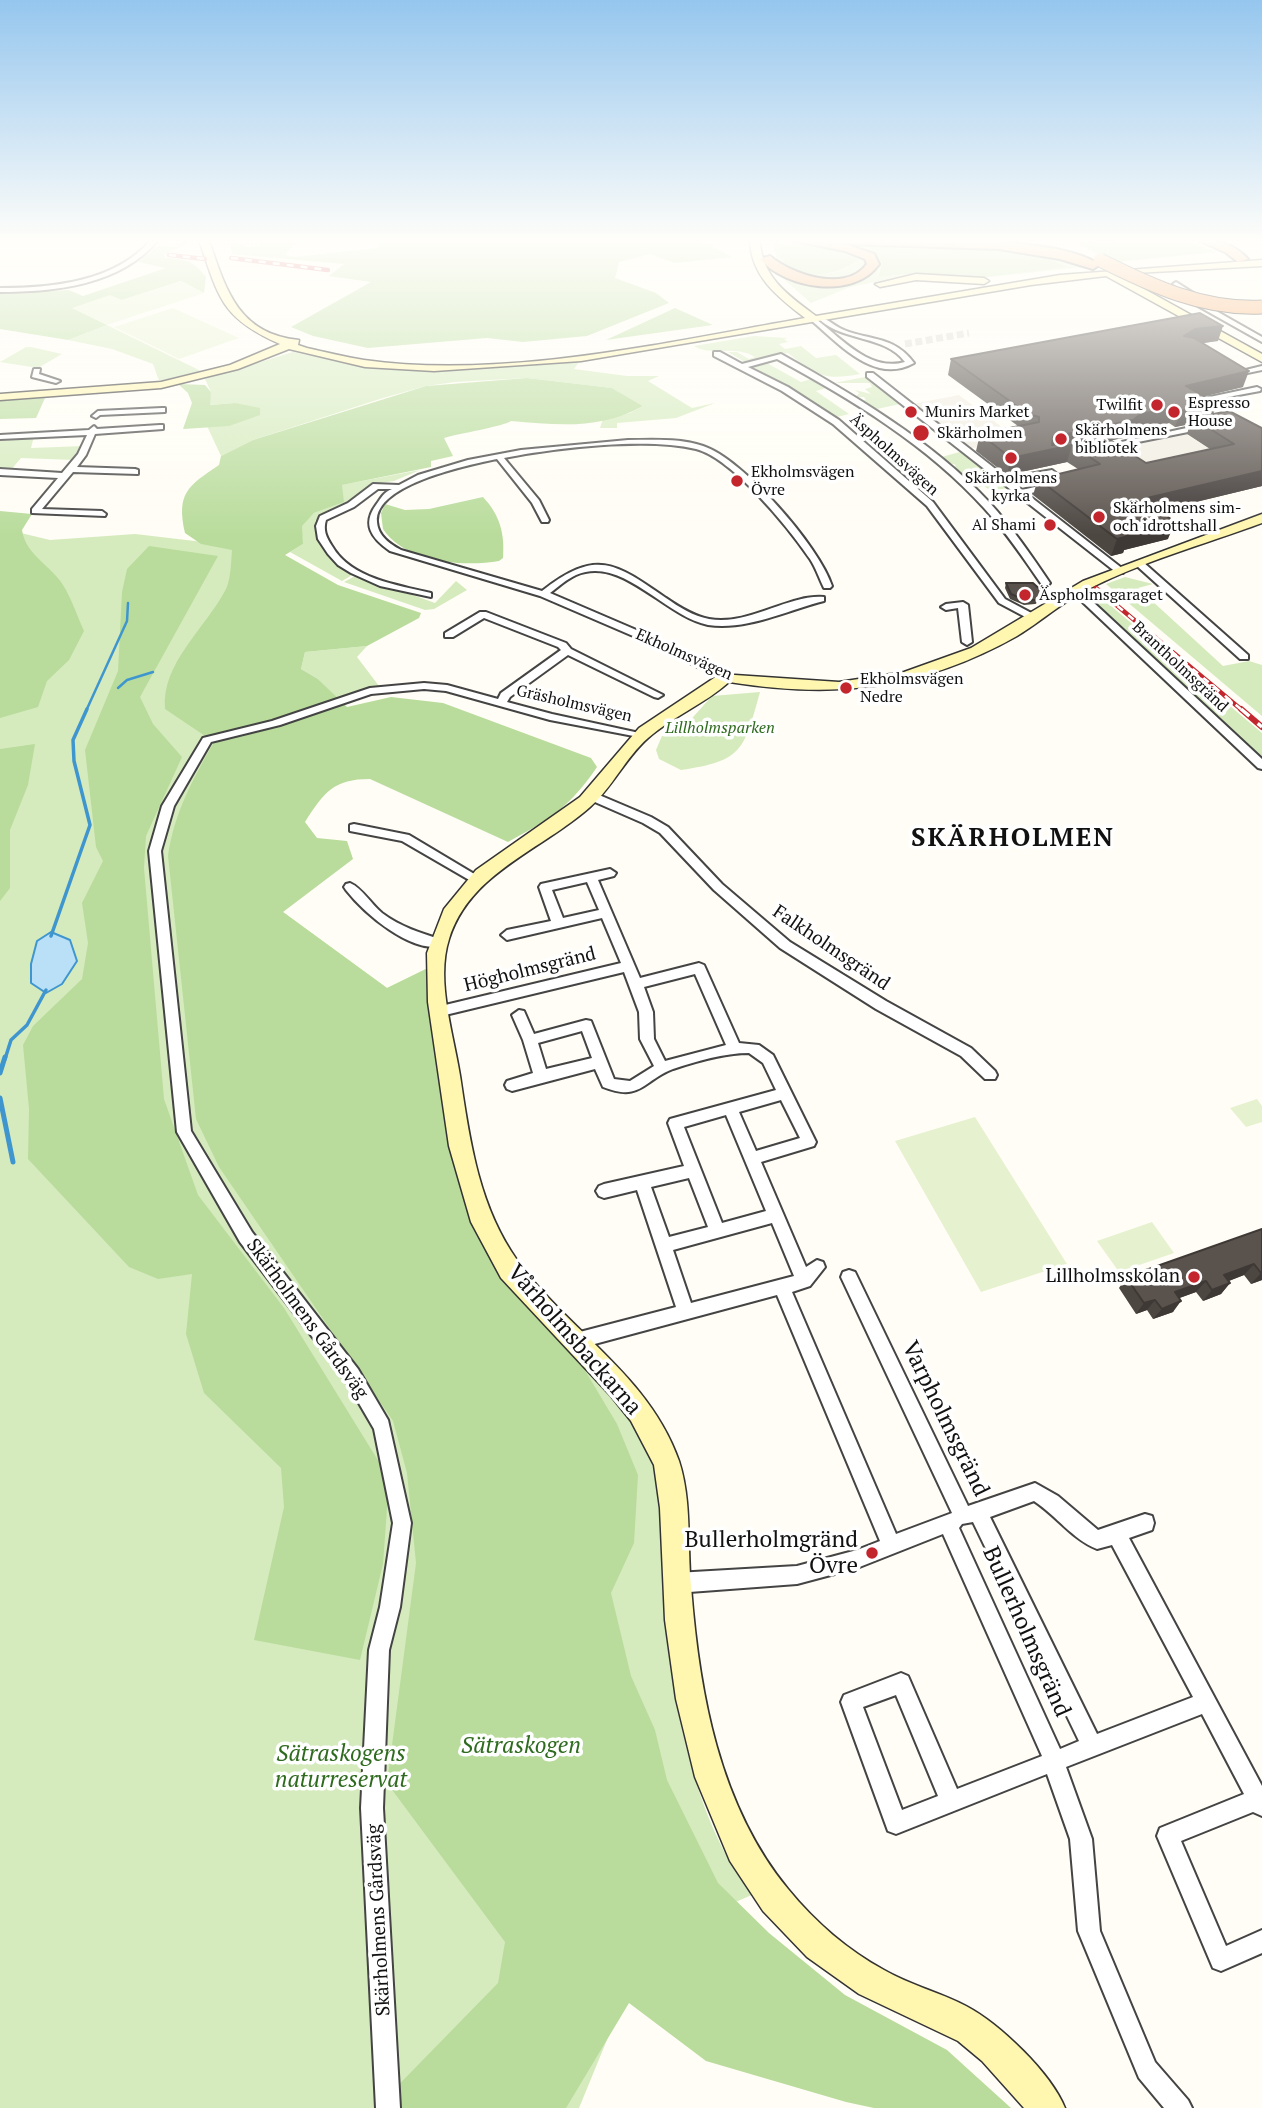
<!DOCTYPE html>
<meta charset="utf-8">
<style>
body{margin:0}
canvas{display:block;background:#fffdf5}
</style>
<canvas width="1262" height="2108"></canvas>
<script>
const ctx = document.querySelector('canvas').getContext('2d');
ctx.lineJoin = 'round';
function fillPath(path, color) { ctx.fillStyle = color; ctx.fill(path, 'evenodd'); }
function trace(path, color, width, dash) { ctx.strokeStyle = color; ctx.lineWidth = width; ctx.lineCap = dash ? 'butt' : 'round'; ctx.setLineDash(dash || []); ctx.stroke(path); }
function label(font, color, halo, rows, align = 'center') {
  ctx.font = font + ' "PT Serif",serif'; ctx.lineWidth = 7; ctx.setLineDash([]); ctx.textBaseline = 'middle'; ctx.strokeStyle = halo; ctx.fillStyle = color; for (const [text, x, y, turn = 0] of rows) {
    ctx.save(); ctx.translate(x, y); ctx.rotate((+turn || 0) * Math.PI / 180); ctx.textAlign = isNaN(turn) ? turn : align; if (halo) ctx.strokeText(text, 0, 0); ctx.fillText(text, 0, 0); ctx.restore();
  }
}
fillPath(new Path2D(`
 M774,240C805,240 838,246 867,259L869,266C837,286 812,279 778,265L775,251C794,275 831,282 856,262C833,242 803,243 774,249Z
 M809,240C877,243 1028,236 1084,267L980,278L1066,267L985,248L898,249L866,246L882,264L877,277L916,274L850,287L811,303L778,274C806,282 850,288 876,272L879,264L872,255Z
 M107,325L201,371L159,381L153,364L112,349L68,340Z
 M754,336L788,338L784,339L788,342L779,344L785,349L801,346L816,358L836,355L860,374C824,381 816,375 788,353L771,355L775,359L765,362L801,382L811,379L826,388L816,391L849,414L837,417L728,352H737L749,359L755,357C734,344 711,357 694,346Z
 M26,347H31L62,354L38,368L0,362Z
 M293,352C390,374 484,372 582,358L574,369L627,376H659L648,381L692,408L715,403L676,418L617,423V428H600L603,419L630,413L643,406L612,388L527,378L455,382L426,386L383,398L253,440L221,456L207,426H229L236,403L209,405L211,392L205,379Z
 M865,377L900,404L877,409L860,401L866,400L864,397H856L859,393L855,390L871,394L865,389L872,387L870,383H834Z
 M34,436L31,448L84,446L75,460L21,458L10,471H0V438Z
 M963,451L1009,487L1008,488L991,491L984,486L973,489L965,482L968,479L959,476L952,468L956,466L954,464L944,463L938,458Z
 M420,470L394,481L373,484L348,504L315,521C312,546 335,564 354,574L342,581L290,552L303,544L301,526L314,513L343,502L341,485Z
 M0,528L50,540L135,534L246,547L283,912L387,988L428,968L454,1167L464,1204C503,1254 543,1304 582,1353C607,1385 641,1419 653,1458C665,1501 661,1551 663,1595C667,1679 695,1833 754,1894L648,1940L579,2108H0Z
 M357,575L435,603L456,581L467,590L434,609L425,610L344,582Z
 M1125,577L1153,584L1138,588L1223,666L1249,661L1262,665V716L1106,584Z
 M1092,590L1262,733V760L1089,598Z
 M367,646L357,657L379,686L337,698L318,679L301,669L305,652Z
 M760,692C744,749 744,761 681,770L659,759L656,750L662,736L685,726L712,696Z`), '#d5ebbd');
fillPath(new Path2D(`
 M182,240H193C183,248 173,248 164,255L166,258C188,260 191,259 206,277L204,293L181,281L122,300L73,308L107,325L68,340L0,329V293L69,290L83,296L166,268L138,262L158,246L178,247Z
 M230,240L247,247L261,246L259,240H297L285,255L295,257L378,248L384,240H691L710,245L732,257L675,263L650,254L619,262L615,278L656,293L669,303L587,336L523,342L487,338L368,348L313,336L291,327L371,282L329,276L344,264L232,254Z
 M1182,240L1217,252L1115,262L1074,242Z
 M799,243L843,251L860,259C834,279 793,282 774,249Z
 M866,245L898,249L985,248L1043,257L1067,267L980,278L907,274L878,277L882,263Z
 M675,308L713,325L606,340Z
 M527,378L612,388L643,406C599,430 559,425 511,421C505,426 457,434 444,438L453,456L431,461V467L342,485L344,502L314,513L302,526L303,544L285,555L338,585L421,613L419,618L367,646L305,652L301,669L318,679L347,707L391,697L443,703L591,758L597,767C570,807 550,819 508,842L370,779C334,779 324,792 305,822L317,838L347,841L353,859L283,912L387,988L428,968L454,1167L472,1221L577,1357L617,1424L638,1475L634,1543L611,1593L631,1676L655,1730L667,1780L718,1883L769,1933L845,1995L947,2050L1011,2108H874L846,2102L706,2061L629,2003L566,2108H376L498,1983L505,1942L387,1783L416,1563L407,1473L393,1421L219,1167L196,1119L168,856C174,813 193,779 214,742L165,709C161,663 206,628 226,589C231,578 231,562 232,550L201,544L185,533C176,493 188,486 219,465L221,456L253,440L426,386Z
 M178,384L205,385L211,392L210,405L235,403L260,408V415L229,426L183,429L192,403L188,393Z
 M45,398L36,418L0,419V401Z
 M483,497C500,515 505,534 503,558L499,561C463,567 406,563 383,529L381,513L385,504L405,510L429,509Z
 M0,511L32,514L22,530C26,557 53,565 66,590C73,603 78,618 84,631L69,660L47,681L38,707L0,718Z
 M149,546L218,556L140,697L153,724L182,757L146,836L144,868L164,1099L198,1195L284,1308L379,1462L388,1495L383,1564L360,1660L254,1640L284,1507L281,1468L204,1393L186,1334L192,1274L158,1279L129,1267L28,1159L29,1109L23,1045L33,1026L82,979L88,943L82,903L103,861L96,847L85,750L118,671L122,592L127,569Z
 M35,744L28,785L10,830V888L0,901V749Z`), '#b9dc9c');
fillPath(new Path2D(`
 M181,281L204,293L107,325L72,308L110,295L122,300Z
 M173,308L239,338L179,359L114,327Z
 M1257,1099L1262,1106V1122L1246,1127L1230,1108Z
 M975,1117L1067,1264L981,1292L895,1141Z
 M1152,1222L1174,1253L1119,1272L1097,1241Z`), '#e6f2cf');
fillPath(new Path2D(`
 M959,395L1018,439L963,450L907,405Z
 M1181,431L1219,455L1140,480L1094,449Z`), '#f1ede2');
const water = new Path2D(`
 M51,932L70,940L77,961L62,984L46,993L31,983V964L37,941Z`);
fillPath(water, '#b9e0f7');
trace(water, '#3f96cf', 2);
trace(new Path2D(`
 M118,688L127,680L153,672
 M86,711L127,621L128,603`), '#3f96cf', 2.5);
trace(new Path2D(`
 M51,936L90,825L74,761L73,740L87,709
 M5,1059L11,1040L27,1025L46,990`), '#3f96cf', 3.5);
trace(new Path2D(`
 M0,1073L5,1057
 M0,1098L13,1162`), '#3f96cf', 5);
trace(new Path2D(`
 M905,344L969,333`), '#dbdad3', 7, [7, 3.5]);
const street = new Path2D(`
 M151,240H158C121,285 55,292 0,292V288C52,288 115,282 151,240Z
 M1176,282L1195,294V299L1262,337V342L1189,301V296L1173,284Z
 M820,318C828,318 835,327 844,330C872,341 894,336 914,363C875,385 839,344 812,321V319H816C842,339 870,372 905,362C885,335 845,342 820,320Z
 M714,352H720L742,364L781,354C854,395 931,440 989,502C1012,527 1031,555 1050,583L1048,585H1042C1024,559 1006,532 984,508C927,445 851,399 777,359L748,367L788,387L839,420L933,502L1005,599L1037,616V620H1031L999,603L927,506L833,424L782,391L714,356Z
 M1262,366V370L1233,376L1229,374Z
 M34,369H40L39,374L60,381L56,383L32,377Z
 M867,373H873L1007,478L1052,470L1066,481V485L1027,494L1123,569V573H1117L867,377ZM1047,475L1056,482L1022,490L1012,482Z
 M1257,387L1261,389L1260,391L1190,404L1186,402Z
 M162,408H165V412L100,415L96,418L92,416L98,411Z
 M1205,424L1209,426L1208,428L1098,450L1094,448Z
 M160,425H163V429L95,434L86,455L77,467L135,469L138,470V474L73,472L42,509L102,511L106,514L105,516L32,513V509L58,478L0,475V469L62,473L78,454L87,435L0,439V435L89,430L94,426L97,429Z
 M628,440C652,440 680,438 703,446C743,459 819,546 832,586L830,588H824C819,578 816,568 810,559C789,528 732,458 696,449C646,437 555,448 504,458L539,500L549,520L548,522H542L532,503L497,459C469,465 374,484 377,522C378,536 390,544 401,550L542,591C596,549 614,562 666,598C679,607 693,616 709,619C750,626 788,594 824,597V601C788,610 746,631 708,625C664,616 622,555 576,575C567,579 558,587 550,593L655,638L730,675V679H722L647,642L540,596L390,551C371,538 362,524 376,505C381,498 384,492 392,489H378L354,507L326,520C323,530 326,537 332,546C351,579 398,585 431,593V597L380,586L351,573L338,565L328,554L318,539L316,526L320,516L348,503L373,484L399,485L418,475L468,460L521,450Z
 M1137,562H1143L1248,655V659H1240L1137,566Z
 M1073,589H1079L1262,759V769L1258,768L1073,593Z
 M963,602L968,605L972,642L967,645L962,642L958,608L946,610L941,607L946,604Z
 M480,612H486L566,643L571,649L663,695L658,698L654,697L568,655L510,697L507,702L552,714L644,734V738L550,720L446,691L424,689L371,694L280,725L211,742L174,806L161,851L191,1131L252,1232L358,1369L388,1420L411,1523L400,1607L389,1650L383,1808L400,2108H376L361,1808L369,1650L380,1607L393,1523L374,1429L346,1381L240,1242L177,1132L149,851L162,806L203,738L272,721L370,688L424,683L447,685L498,699L501,693L561,650L558,647L484,618L453,637H445V633Z
 M592,792L651,817L668,827L722,884L790,942L886,1001L971,1048L995,1071L997,1075L995,1079H985L961,1056L876,1009L780,948L714,890L660,833L643,823L588,799V793Z
 M354,824L409,835L481,878L475,882L471,881L402,841L350,831V825Z
 M610,869L616,873L614,876L598,880L640,978L699,963L704,965L739,1043L759,1045L773,1055L816,1142L814,1146L761,1162L806,1267L817,1260L823,1262L825,1267L810,1286L792,1292L896,1534L952,1513L841,1277L843,1272L849,1270L855,1272L968,1506L1035,1483L1058,1496L1098,1530L1145,1514L1152,1516L1154,1523L1152,1530L1129,1538L1262,1786V1816L1253,1812L1181,1841L1226,1946L1262,1930V1953L1221,1971L1213,1968L1157,1836L1160,1828L1244,1794L1202,1714L1066,1767L1092,1839L1100,1931L1155,2062L1188,2100L1192,2108H1164L1139,2078L1078,1931L1070,1839L1047,1774L896,1834L888,1831L841,1702L844,1695L901,1673L908,1676L957,1789L1042,1756L943,1534L857,1568L797,1584L676,1593L669,1590L666,1583L669,1576L676,1573L797,1566L857,1550L880,1541L777,1295L576,1349L570,1347L568,1341L570,1335L576,1333L676,1307L637,1190L604,1198L599,1196L596,1191L599,1186L604,1184L684,1166L668,1123L670,1119L776,1090L763,1063L749,1053C724,1053 697,1061 673,1069C642,1081 641,1102 603,1087L595,1069L512,1091L507,1089L505,1085L507,1081L533,1073L523,1040L512,1015L519,1010L524,1011L534,1034L586,1020L591,1021L614,1079L630,1081L654,1066L640,1039L639,1012L624,972L441,1016L434,1011L441,1006L621,963L602,918L507,940L501,935L507,930L551,921L539,887L541,884ZM587,882L599,910L563,918L552,890ZM695,974L726,1045L665,1061L654,1039L653,1012L644,987ZM582,1031L592,1058L546,1069L538,1043ZM781,1100L800,1138L756,1151L739,1112ZM726,1115L766,1211L722,1223L684,1127ZM689,1178L708,1227L669,1237L651,1187ZM772,1223L794,1276L691,1303L673,1250ZM1034,1501C1057,1516 1072,1539 1097,1549L1112,1545L1193,1697L1097,1734L990,1517ZM973,1522L1079,1741L1060,1749L959,1528L962,1524ZM896,1695L938,1796L902,1810L863,1707Z
 M350,883C362,888 371,904 382,913C401,927 420,933 443,940L444,943L443,946C411,954 364,913 346,890L344,887L346,884Z`);
const secondary = new Path2D(`
 M199,240H209C226,291 239,334 299,340L298,345L307,348C326,352 345,357 364,360C503,380 668,342 805,318C778,297 751,277 750,240H760C761,277 789,296 816,316L1060,275L1262,260V266L1117,274L1262,354V362L1106,276L1031,285L581,361L434,371L365,367L289,349L238,369L161,388L0,400V394L161,382L230,365L280,344C221,318 219,298 199,240Z
 M916,274L984,278L989,281L984,284L916,280L880,287L875,284Z
 M1262,514V523C1203,545 1139,562 1083,592C1060,604 1040,622 1017,636C921,690 836,699 729,682C705,704 673,716 648,738C625,758 613,787 590,807C542,850 470,872 449,939C435,982 455,1038 461,1082C470,1144 480,1208 517,1260C568,1331 649,1375 679,1461C692,1501 687,1545 691,1586C699,1692 719,1805 788,1889C815,1922 847,1950 884,1970C910,1985 939,1992 966,2006C1000,2024 1051,2073 1065,2108H1024L982,2061L958,2041L859,1994L807,1957L763,1911L730,1861L695,1777L676,1699L665,1620L660,1508L654,1465L631,1421L611,1396L501,1278L471,1222L449,1146L428,1002L427,953L444,909L476,870L580,797L639,728L720,674L839,682L904,672L971,648L1083,581Z`);
const highway = new Path2D(`
 M790,240C846,240 1057,230 1099,265L1093,269L1060,259L999,249L845,244L874,254L879,264C854,300 786,289 760,259L770,256C792,275 846,293 867,264L865,259L845,251Z
 M1198,240C1218,240 1234,244 1248,259L1238,262L1225,252Z`);
trace(street, '#444', 4);
trace(secondary, '#333', 3);
trace(highway, '#222', 4);
fillPath(street, '#fff');
fillPath(secondary, '#fff6b0');
fillPath(highway, '#f5a25d');
const railFar1 = new Path2D(`
 M169,255L205,259
 M231,258L328,270
 M1096,588L1243,711`);
const rail = new Path2D(`
 M1241,709L1262,727`);
trace(railFar1, '#c4262e', 4.5);
trace(rail, '#c4262e', 6);
trace(railFar1, '#fff', 2.5, [7]);
trace(rail, '#fff', 3.5, [11]);
const highwayBridge = new Path2D(`
 M1100,260C1152,286 1203,310 1262,307`);
trace(highwayBridge, '#222', 15, []);
trace(highwayBridge, '#f5a25d', 13);
fillPath(new Path2D(`
 M1218,341L1202,343L1243,387L1204,396L1213,414L1262,428V486L1159,511L1168,539L1124,550L1123,553L1111,556L1033,495L1038,479L1078,469L1067,462L1007,475L976,451L980,434L1018,426L948,375L951,359ZM1169,423L1175,427L1190,424L1187,434L1210,449L1146,463L1111,440L1128,437L1135,430Z
 M1006,583L1045,594L1044,598L1035,604L1024,605L1010,599L1005,588Z
 M1262,1229V1280L1251,1284L1244,1275L1229,1281L1230,1283L1221,1294L1203,1301L1196,1292L1179,1298L1173,1312L1153,1319L1147,1310L1136,1314L1119,1288L1126,1277Z`), '#4d4742');
fillPath(new Path2D(`
 M1223,326L1218,341L1189,345L1184,336L1195,329Z
 M1249,371L1243,387L1181,402L1186,386Z
 M1217,404L1211,420L1193,418L1190,424L1175,427L1181,411Z
 M1175,407L1169,423L1135,430L1128,437L1075,448L1072,445L1067,462L1007,475L1011,458L1053,437L1141,414Z
 M1262,471V486L1137,516L1143,499Z
 M1175,522L1168,539L1124,550L1123,553L1111,556L1117,539L1125,534Z
 M1045,594L1044,598L1035,604L1037,600Z
 M1254,1264L1244,1275L1215,1286L1224,1275Z
 M1262,1272V1280L1251,1284L1261,1273Z
 M1206,1281L1196,1292L1166,1303L1175,1292Z
 M1230,1283L1221,1294L1203,1301L1212,1290Z
 M1155,1300L1147,1310L1136,1314L1144,1303Z
 M1181,1301L1173,1312L1153,1319L1162,1309Z`), '#3f3936');
const building = new Path2D(`
 M1200,313L1223,326L1195,329L1184,336L1194,338L1249,371L1186,386L1217,404L1181,411L1175,407L1141,414L1133,420L1053,437L1052,445L1104,436L1146,463L1234,444L1193,418L1229,411L1262,428V471L1143,499L1175,522L1125,534L1129,536L1117,539L1038,479L1100,464L1072,445L1011,458L980,434L1039,422V417L1028,414L951,359Z
 M1006,583H1033L1045,594L1037,600H1026L1011,594Z
 M1262,1229V1272L1261,1273L1254,1264L1224,1275L1230,1283L1212,1290L1206,1281L1175,1292L1181,1301L1162,1309L1155,1300L1144,1303L1126,1277Z`);
fillPath(building, '#5a524d');
trace(building, '#3f3936', 2);
const sky = ctx.createLinearGradient(0, 0, 0, 535);
sky.addColorStop(0, '#95c6ee');
sky.addColorStop(0.45, '#fffefa');
sky.addColorStop(1, '#fffefa00');
ctx.fillStyle = sky;
ctx.fillRect(0, 0, 1262, 535);
for (const [x, y, r, color] of [
 [1157,405,7,"#c4262e"],
 [911,412,7,"#c4262e"],
 [1174,412,7,"#c4262e"],
 [921,433,9,"#c4262e"],
 [1061,439,7,"#c4262e"],
 [1011,458,7,"#c4262e"],
 [737,481,7,"#c4262e"],
 [1099,517,7,"#c4262e"],
 [1050,525,7,"#c4262e"],
 [1025,595,7,"#c4262e"],
 [846,688,7,"#c4262e"],
 [1194,1277,7,"#c4262e"],
 [872,1553,7,"#c4262e"]
]) { const dot = new Path2D(); dot.arc(x, y, r, 0, 2 * Math.PI); ctx.fillStyle = color; ctx.fill(dot); trace(dot, '#fff', 2.5); }
label('16px', '#111', '#fff', [
 ["Espresso",1188,403],
 ["House",1188,421],
 ["Twilfit",1143,405,"right"],
 ["Munirs Market",925,412],
 ["Skärholmens",1075,430],
 ["bibliotek",1075,448],
 ["Skärholmen",937,433],
 ["Ekholmsvägen",751,472],
 ["Övre",751,490],
 ["Skärholmens",1011,478,"center"],
 ["kyrka",1011,496,"center"],
 ["Skärholmens sim-",1113,508],
 ["och idrottshall",1113,526],
 ["Al Shami",1036,525,"right"],
 ["Äspholmsgaraget",1039,595],
 ["Ekholmsvägen",860,679],
 ["Nedre",860,697]
], 'left');
label('16px', '#111', '#fff', [
 ["Äspholmsvägen",894,455,42],
 ["Ekholmsvägen",684,655,24],
 ["Brantholmsgränd",1180,667,43],
 ["Gräsholmsvägen",574,704,13]
]);
label('italic 16px', '#2f6b1f', '#fff', [
 ["Lillholmsparken",720,728]
]);
label('19px', '#111', '#fff', [
 ["Falkholmsgränd",831,948,34],
 ["Högholmsgränd",530,970,-14],
 ["Skärholmens Gårdsväg",307,1319,54],
 ["Skärholmens Gårdsväg",379,1920,-93]
]);
label('19px', '#111', '#fff', [
 ["Lillholmsskolan",1180,1277]
], 'right');
label('23px', '#111', '#fff', [
 ["Vårholmsbackarna",574,1340,49],
 ["Varpholmsgränd",945,1419,64],
 ["Bullerholmsgränd",1026,1632,66]
]);
label('23px', '#111', '#fff', [
 ["Bullerholmgränd",858,1540],
 ["Övre",858,1566]
], 'right');
label('italic 23px', '#2f6b1f', '#fff', [
 ["Sätraskogen",521,1746],
 ["Sätraskogens",341,1754],
 ["naturreservat",341,1780]
]);
ctx.letterSpacing = '2px';
label('bold 26px', '#111', '#fff', [
 ["SKÄRHOLMEN",1013,839]
]);
ctx.letterSpacing = '0px';
</script>
